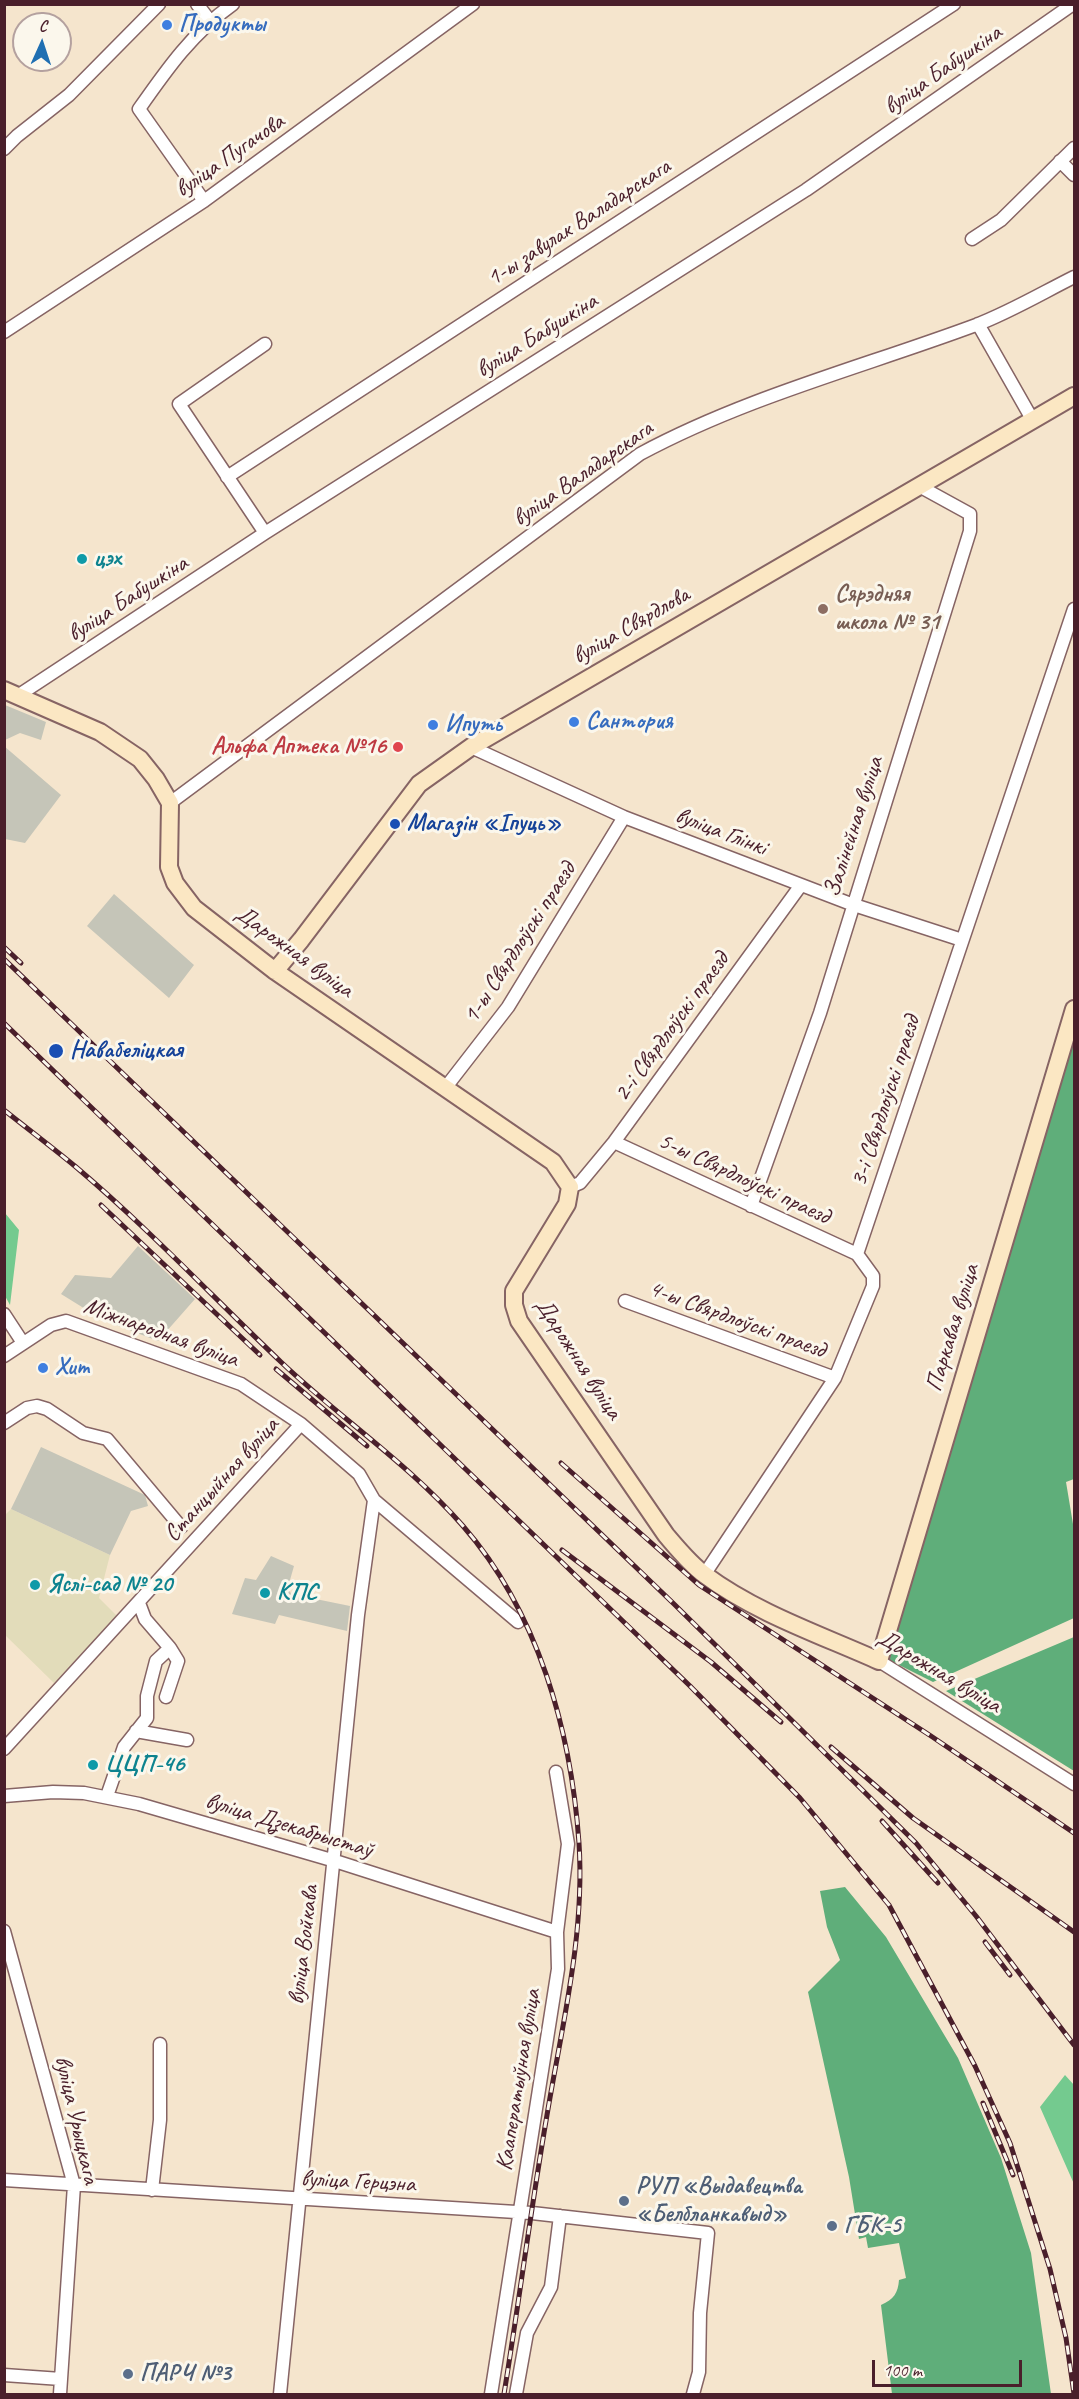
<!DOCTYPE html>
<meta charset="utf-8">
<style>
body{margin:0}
#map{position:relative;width:1079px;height:2399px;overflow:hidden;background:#f5e5cd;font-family:Caveat,sans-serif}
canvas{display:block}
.frame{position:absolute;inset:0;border:6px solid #4a1f2b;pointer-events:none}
.north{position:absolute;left:12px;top:12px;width:60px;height:60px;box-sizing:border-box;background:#fbf7ec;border:2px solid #b4a19f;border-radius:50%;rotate:3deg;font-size:16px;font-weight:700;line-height:24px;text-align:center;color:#4a1f2b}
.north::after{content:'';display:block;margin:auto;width:21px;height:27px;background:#1f6fb2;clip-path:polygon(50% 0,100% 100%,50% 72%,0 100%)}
.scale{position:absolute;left:872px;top:2360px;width:150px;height:27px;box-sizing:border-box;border:3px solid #4a1f2b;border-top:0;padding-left:8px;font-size:18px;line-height:21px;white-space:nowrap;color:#4a1f2b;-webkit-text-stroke:4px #fbf7ec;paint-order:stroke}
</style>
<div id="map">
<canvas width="1079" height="2399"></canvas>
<div class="frame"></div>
<div class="north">С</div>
<div class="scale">100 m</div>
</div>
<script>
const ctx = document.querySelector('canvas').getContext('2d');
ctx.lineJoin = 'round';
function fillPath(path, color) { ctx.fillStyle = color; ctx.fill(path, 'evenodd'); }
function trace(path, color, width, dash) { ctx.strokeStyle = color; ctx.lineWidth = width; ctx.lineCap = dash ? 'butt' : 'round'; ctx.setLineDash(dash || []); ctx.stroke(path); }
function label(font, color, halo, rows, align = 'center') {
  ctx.font = font + ' Caveat,sans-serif'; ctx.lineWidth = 6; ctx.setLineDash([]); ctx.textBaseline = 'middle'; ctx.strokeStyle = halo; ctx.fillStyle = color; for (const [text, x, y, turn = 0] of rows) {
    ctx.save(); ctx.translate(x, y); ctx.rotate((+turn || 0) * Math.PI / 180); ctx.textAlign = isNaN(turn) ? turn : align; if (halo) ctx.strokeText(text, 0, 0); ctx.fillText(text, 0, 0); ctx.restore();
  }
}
fillPath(new Path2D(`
 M11,1509L110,1555L99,1598L117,1616L54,1683L5,1635L4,1516Z`), '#e2dcba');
fillPath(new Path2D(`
 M5,705L46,722L41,740L20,733L5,740Z
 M4,746L61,795L25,843L5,839Z
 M114,894L194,965L169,998L87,926Z
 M138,1246L195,1299L158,1341L103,1320L61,1294L75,1275L111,1278Z
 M41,1447L145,1495L148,1506L131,1511L110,1555L11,1509Z
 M271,1556L294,1566L288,1587L291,1594L350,1606L347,1631L279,1615L275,1624L232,1614L245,1578L256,1580Z`), '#c5c5b8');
fillPath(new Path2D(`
 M5,1213L19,1230L10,1305L5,1296Z
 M1065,2075L1074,2085V2184L1040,2107Z`), '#74ca8f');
fillPath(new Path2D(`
 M1074,1028V1479L1066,1482L1074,1530V1618L933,1682L887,1659Z
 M1074,1637V1771L946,1691Z
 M845,1887L886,1937L958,2058L1001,2158L1031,2253L1051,2394H892L881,2305C894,2299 898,2293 899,2280L906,2278L899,2243L868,2248L866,2237L859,2239L849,2177L808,1992L840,1960L827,1927L820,1891Z`), '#5fae7a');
const street = new Path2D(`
 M197,4L210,21
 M4,149L17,136L69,95L159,4
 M1060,161L1074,175
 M204,201L139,109C167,69 193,32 233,4
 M972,239L1001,220L1074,148
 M978,324L1032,419
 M4,332L204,201L473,4
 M227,477L954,4
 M265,533L179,404L265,344
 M19,695L265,533L806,190L1073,4
 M471,747L624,817L851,904L962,940
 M170,803L640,454C746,397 863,367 976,325C1010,312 1042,293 1074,277
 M446,1087L508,1007L624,817
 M614,1142L857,1254
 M570,1187L580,1183L614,1142L801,885
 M751,1206L820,1013L970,531V514L919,486
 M625,1301L835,1378
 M4,1314L23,1343
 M4,1356L51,1325L66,1321L241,1384L301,1424L359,1474L374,1500L518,1622
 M4,1423L27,1408L37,1406L47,1409L83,1433L107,1439L181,1527
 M704,1575L835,1378L873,1286V1276L857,1254L1074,609
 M879,1661L1074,1784
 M166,1697L178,1661L170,1648
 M136,1731L187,1740
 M4,1749L301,1424
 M4,1796L53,1792L84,1793L139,1804L335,1861L557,1932
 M107,1796L124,1747L147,1718V1696L156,1661L170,1648L145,1619L139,1603
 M4,1931L74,2185L60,2394
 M4,2180L532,2213L708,2233L700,2313L699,2372L693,2394
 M152,2190L160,2120V2044
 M4,2375L61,2379
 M280,2394L358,1615L374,1500
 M491,2394L558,1969L557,1932L568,1844L556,1772
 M516,2394L527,2333L551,2287L560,2216`);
const secondary = new Path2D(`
 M4,690L100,732L140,759L156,779L170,803L169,867L175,883L194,908L275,971L553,1162L570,1187L567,1204L514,1291V1305L519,1321L666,1535C678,1549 690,1564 705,1575C756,1613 821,1635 879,1661L1074,1009
 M275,971L301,940L419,784L471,747L1074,396`);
trace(street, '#866464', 15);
trace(secondary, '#866464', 20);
trace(street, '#fff', 12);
trace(secondary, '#fbe7c3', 16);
const rail = new Path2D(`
 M4,947L21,963
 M4,959L674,1604L916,1843L976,1916L1074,2045
 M4,1023L690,1686L800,1798L889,1905L975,2066L1010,2143L1050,2269L1066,2338L1074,2394
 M4,1110C28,1129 53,1148 76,1167C148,1228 213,1297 281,1362C340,1418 409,1464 463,1526C538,1612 571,1730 579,1843C585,1935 562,2025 547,2115C531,2208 519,2302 504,2394
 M101,1205L260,1355
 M276,1369L367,1446
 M561,1463L699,1585L931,1736L1074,1833
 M562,1550L711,1662L781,1722
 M831,1747L913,1818L1074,1932
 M882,1821L938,1883
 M985,1942L1010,1975
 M983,2103L1013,2175`);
trace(rail, '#4a1f2b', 5);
trace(rail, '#fbf7ec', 3, [9]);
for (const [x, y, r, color] of [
 [167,25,6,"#3f7fe0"],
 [82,559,6,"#0f9aa8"],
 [823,609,6,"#8d6e63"],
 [574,722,6,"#3f7fe0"],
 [433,725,6,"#3f7fe0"],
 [398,747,6,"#e0444e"],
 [395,824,6,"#1a4fb4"],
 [56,1051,8,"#1a4fb4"],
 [43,1368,6,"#3f7fe0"],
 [35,1585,6,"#0f9aa8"],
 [265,1593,6,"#0f9aa8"],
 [93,1765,6,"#0f9aa8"],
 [624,2201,6,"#5c6f8a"],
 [832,2226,6,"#5c6f8a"],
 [128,2374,6,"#5c6f8a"]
]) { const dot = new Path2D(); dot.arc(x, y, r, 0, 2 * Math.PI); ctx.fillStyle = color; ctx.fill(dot); trace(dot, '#fbf7ec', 2); }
label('bold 24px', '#366cbe', '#fbf7ec', [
 ["Продукты",179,25],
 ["Сантория",586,722],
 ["Ипуть",445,725],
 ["Хит",55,1368]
], 'left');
label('24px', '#4a1f2b', '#fbf7ec', [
 ["вуліца Бабушкіна",943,70,-35],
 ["вуліца Пугачова",230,156,-35],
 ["1-ы завулак Валадарскага",579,223,-33],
 ["вуліца Бабушкіна",537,336,-32],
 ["вуліца Валадарскага",583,474,-35],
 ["вуліца Бабушкіна",128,599,-33],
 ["вуліца Свярдлова",631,626,-30],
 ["Залінейная вуліца",854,827,-72],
 ["вуліца Глінкі",721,832,21],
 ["1-ы Свярдлоўскі праезд",520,943,-57],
 ["Дарожная вуліца",294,952,36],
 ["2-і Свярдлоўскі праезд",672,1027,-54],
 ["3-і Свярдлоўскі праезд",886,1101,-72],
 ["5-ы Свярдлоўскі праезд",744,1179,25],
 ["4-ы Свярдлоўскі праезд",737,1320,20],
 ["Паркавая вуліца",953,1328,-73],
 ["Міжнародная вуліца",161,1333,20],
 ["Дарожная вуліца",578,1359,57],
 ["Станцыйная вуліца",222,1480,-48],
 ["Дарожная вуліца",939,1672,31],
 ["вуліца Дзекабрыстаў",289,1826,17],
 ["вуліца Войкава",304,1945,-83],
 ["Кааператыўная вуліца",519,2080,-81],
 ["вуліца Урыцкага",76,2120,77],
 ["вуліца Герцэна",358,2182,3]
]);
label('bold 24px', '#0d838f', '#fbf7ec', [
 ["цэх",94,559],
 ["Яслі-сад № 20",47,1585],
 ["КПС",277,1593],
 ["ЦЦП-46",105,1765]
], 'left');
label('bold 24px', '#785e54', '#fbf7ec', [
 ["Сярэдняя",835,595],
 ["школа № 31",835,623]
], 'left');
label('bold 24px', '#be3a42', '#fbf7ec', [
 ["Альфа Аптека №16",386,747]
], 'right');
label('bold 24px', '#164399', '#fbf7ec', [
 ["Магазін «Іпуць»",407,824],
 ["Навабеліцкая",70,1051]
], 'left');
label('bold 24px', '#4e5e75', '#fbf7ec', [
 ["РУП «Выдавецтва",636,2187],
 ["«Белбланкавыд»",636,2215],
 ["ГБК-5",844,2226],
 ["ПАРЧ №3",140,2374]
], 'left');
</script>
